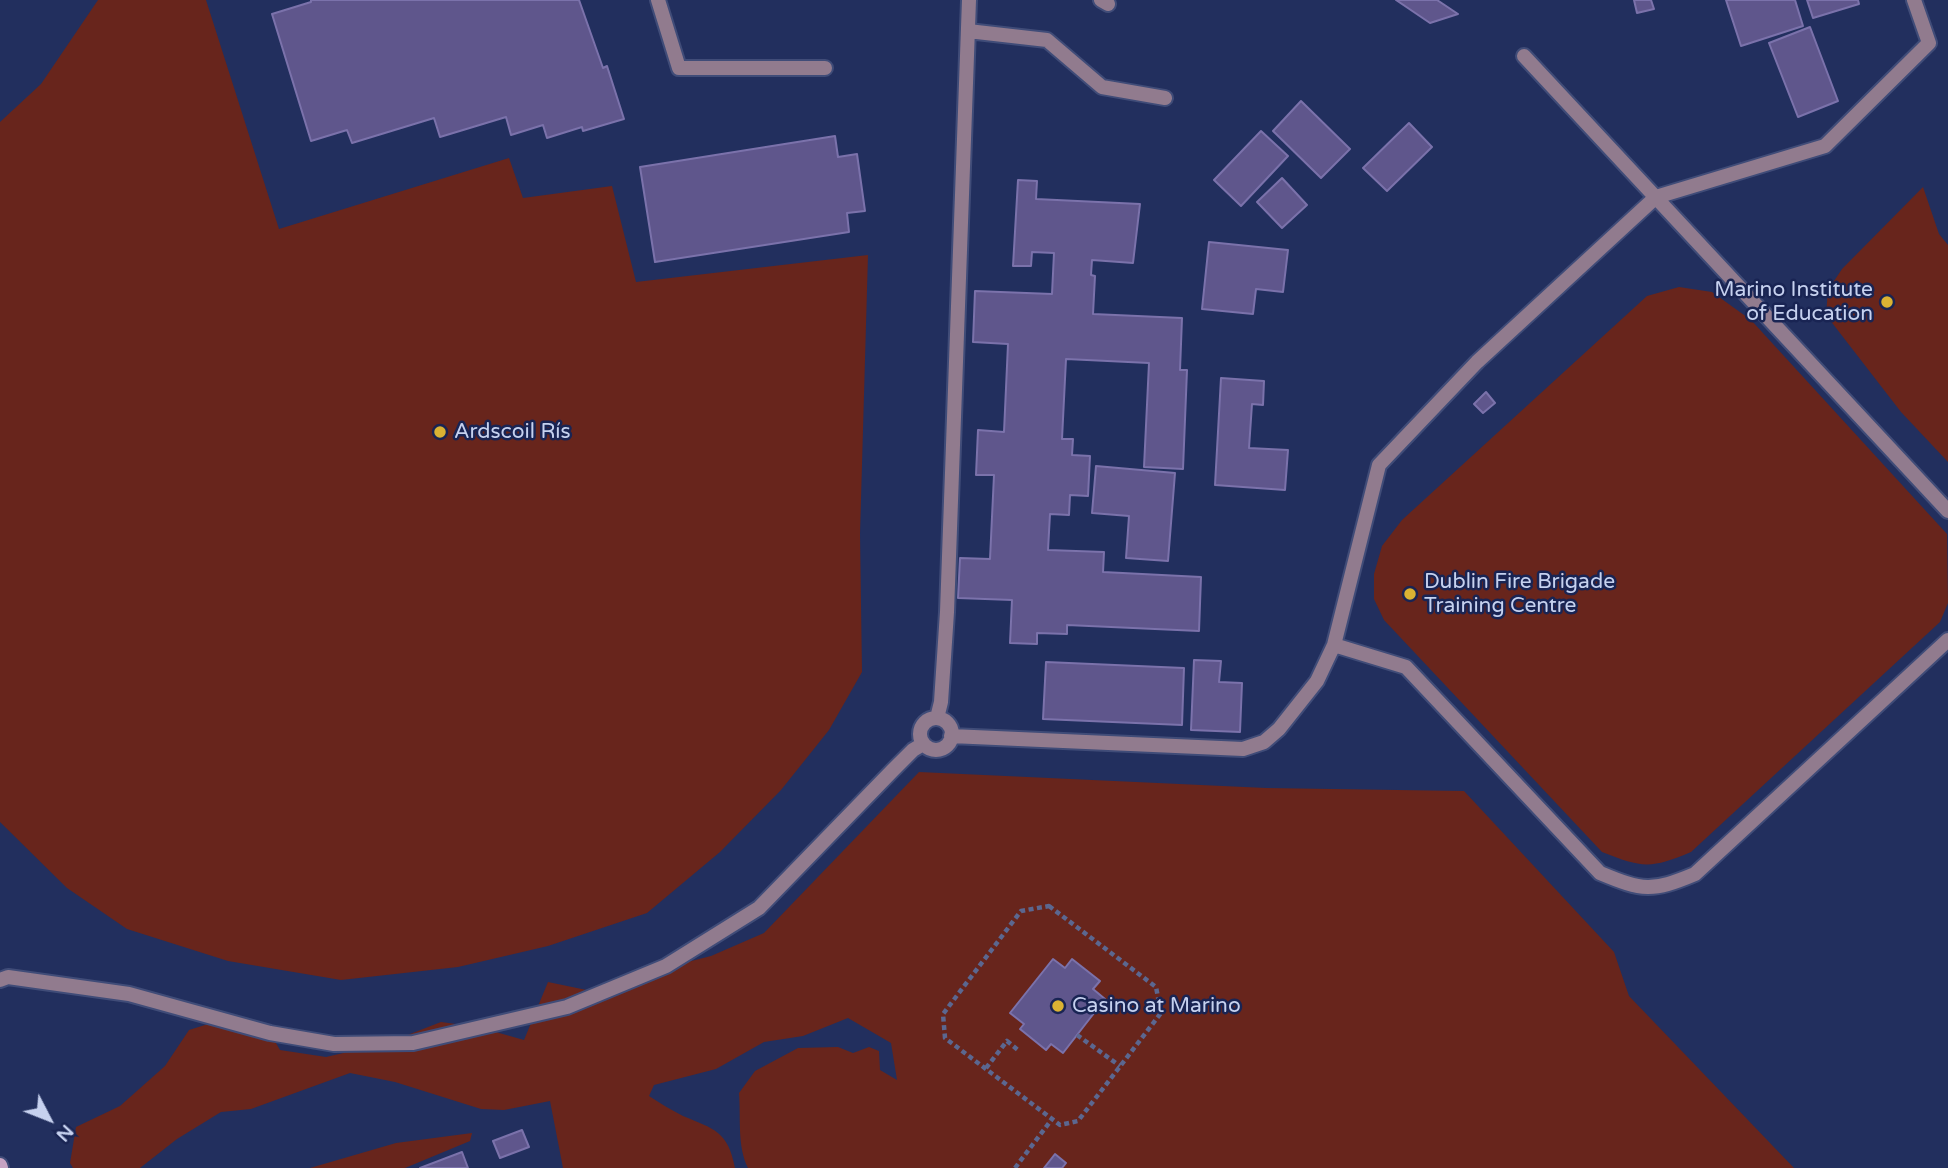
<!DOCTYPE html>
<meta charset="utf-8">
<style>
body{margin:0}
#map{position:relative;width:1948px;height:1168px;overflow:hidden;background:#222f5e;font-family:"Varela Round",sans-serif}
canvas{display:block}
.north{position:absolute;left:14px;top:1084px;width:70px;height:70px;-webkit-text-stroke:5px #192453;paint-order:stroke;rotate:132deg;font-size:19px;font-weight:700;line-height:28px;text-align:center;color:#c6d1ef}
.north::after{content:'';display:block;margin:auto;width:24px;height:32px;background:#c6d1ef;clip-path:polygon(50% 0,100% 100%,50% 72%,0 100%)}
</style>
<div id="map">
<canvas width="1948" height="1168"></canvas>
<div class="north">N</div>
</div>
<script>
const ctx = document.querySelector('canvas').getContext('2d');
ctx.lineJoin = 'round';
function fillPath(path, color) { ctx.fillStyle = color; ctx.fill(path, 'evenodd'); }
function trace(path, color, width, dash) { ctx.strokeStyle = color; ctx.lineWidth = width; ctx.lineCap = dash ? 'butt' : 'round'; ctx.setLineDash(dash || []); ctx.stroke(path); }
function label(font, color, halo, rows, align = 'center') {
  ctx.font = font + ' "Varela Round",sans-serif'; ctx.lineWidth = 5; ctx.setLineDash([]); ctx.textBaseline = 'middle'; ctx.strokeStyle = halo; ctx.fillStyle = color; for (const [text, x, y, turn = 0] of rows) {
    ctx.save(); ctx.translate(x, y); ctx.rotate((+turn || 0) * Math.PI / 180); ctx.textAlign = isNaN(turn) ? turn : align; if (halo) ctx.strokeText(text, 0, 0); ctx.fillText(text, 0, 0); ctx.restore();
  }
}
fillPath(new Path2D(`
 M98,0H206L279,229L509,158L523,198L612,186L636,282L868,255L860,534L862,672L829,730L781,790L720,852L647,913L548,946L458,967L341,980L228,961L127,929L67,888L0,822V122L41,84Z
 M1923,187L1939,234L1948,245V462L1901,412L1826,315L1828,290L1842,269Z
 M1679,287L1712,292L1751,320L1947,534L1948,603L1940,622L1691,852C1651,869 1642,868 1602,852L1384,620L1374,599V574L1382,546L1402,520L1647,296Z
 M919,772L1266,788L1464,791L1614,952L1629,996L1794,1168H748C737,1146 741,1118 739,1093L755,1071L798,1048L838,1047L853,1053L869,1047L879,1051L880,1070L897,1080L891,1043L848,1018L803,1036L764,1042L716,1069L654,1085L649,1096C660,1103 671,1110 683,1116C714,1129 728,1131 735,1168H563L550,1101L504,1110L481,1109L395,1082L350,1073L251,1109L221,1112L177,1139L140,1168H73L70,1163L76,1127L120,1106L165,1066L189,1030L221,1020L270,1033L280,1050L326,1057L387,1043L441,1022L478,1027L524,1040L548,982L601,993L656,970L711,956L764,933Z
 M472,1133L470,1141L405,1168H310L396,1143Z`), '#68251c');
const building = new Path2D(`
 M311,0H579L603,68L607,66L624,119L583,131L582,127L547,138L543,125L511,135L506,117L440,137L434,118L352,143L347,130L311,141L272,14L311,2Z
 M1396,0H1437L1458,14L1430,23Z
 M1634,0H1651L1654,9L1637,13Z
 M1726,0H1795L1803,26L1741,46Z
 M1807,0H1858L1859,4L1813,18Z
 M1810,27L1838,101L1798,117L1769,43Z
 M1301,101L1350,149L1321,178L1273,131Z
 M1409,123L1432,147L1387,191L1363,168Z
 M1261,131L1288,156L1241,206L1214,180Z
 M835,136L838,157L857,154L865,211L847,213L849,232L655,262L640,167Z
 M1282,178L1307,205L1282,228L1257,202Z
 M1018,180L1037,181L1036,199L1140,204L1133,263L1092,260L1091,275L1095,276L1093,314L1182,318L1180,370H1187L1183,469L1144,467L1149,363L1066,359L1062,439H1073L1072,455L1090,456L1088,496L1070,495L1069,515L1050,514L1048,550L1104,552L1103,572L1201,577L1199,631L1067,625V634L1037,633V644L1010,643L1012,600L958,598L960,558L990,559L994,475H976L978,430L1004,432L1008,344L973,342L975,291L1052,294L1054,253L1032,252L1031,266H1013Z
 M1209,242L1288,250L1283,292L1256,289L1253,314L1202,309Z
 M1221,378L1264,381L1263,405L1252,404L1249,448L1288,450L1285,490L1215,485Z
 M1486,392L1495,403L1483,413L1474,404Z
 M1096,466L1175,473L1168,561L1126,558L1129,516L1092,513Z
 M1194,660L1221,661L1219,682L1242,683L1240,732L1191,730Z
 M1046,662L1184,668L1182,725L1043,719Z
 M1053,959L1065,968L1072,959L1100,981L1093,989L1105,999L1063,1053L1051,1044L1046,1050L1020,1029L1024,1024L1010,1013Z
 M522,1130L529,1147L500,1158L493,1141Z
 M462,1152L468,1168H420Z
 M1055,1154L1066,1163L1062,1168H1044Z`);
fillPath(building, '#5f568c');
trace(building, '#7b72ab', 2);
const lane = new Path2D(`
 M658,0L679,68H825
 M1101,0L1108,4
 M968,31L1047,40L1102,87L1165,98
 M1524,56L1948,511
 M1334,645L1379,465L1477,362L1656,197L1825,146L1929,43L1914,0
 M937,718L941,702L947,612L969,0
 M920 734a16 16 0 1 1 32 0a16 16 0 1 1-32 0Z
 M951,736L1243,749L1264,742L1279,729L1317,681L1334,645L1406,667L1600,873C1643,891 1652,892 1695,874L1948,640
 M0,980L8,977L129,994L270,1033L334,1044L413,1043L567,1007L666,966L759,908L892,771L913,750L923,744`);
const secondary = new Path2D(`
 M0,1165L1,1168`);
trace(lane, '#404c78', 18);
trace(secondary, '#404c78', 18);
trace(new Path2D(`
 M1049,906L1156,987L1161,1013L1078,1121L1060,1125L945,1038L943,1014L1021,911Z
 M1077,1035L1120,1066
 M986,1068L1007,1041L1018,1050
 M1015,1168L1052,1119`), '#5b6790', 4.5, [5, 3.5]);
trace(lane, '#917b8e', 14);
trace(secondary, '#c6a3c2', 14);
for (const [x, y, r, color] of [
 [1887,302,7,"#dbb233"],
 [440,432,7,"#dbb233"],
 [1410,594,7,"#dbb233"],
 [1058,1006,7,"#dbb233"]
]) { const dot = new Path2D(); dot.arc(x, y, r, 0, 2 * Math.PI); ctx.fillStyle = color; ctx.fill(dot); trace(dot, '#192453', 2.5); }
label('21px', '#c6d1ef', '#192453', [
 ["Marino Institute",1873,290,"right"],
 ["of Education",1873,314,"right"],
 ["Ardscoil Rís",454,432],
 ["Dublin Fire Brigade",1424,582],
 ["Training Centre",1424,606],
 ["Casino at Marino",1072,1006]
], 'left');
</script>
